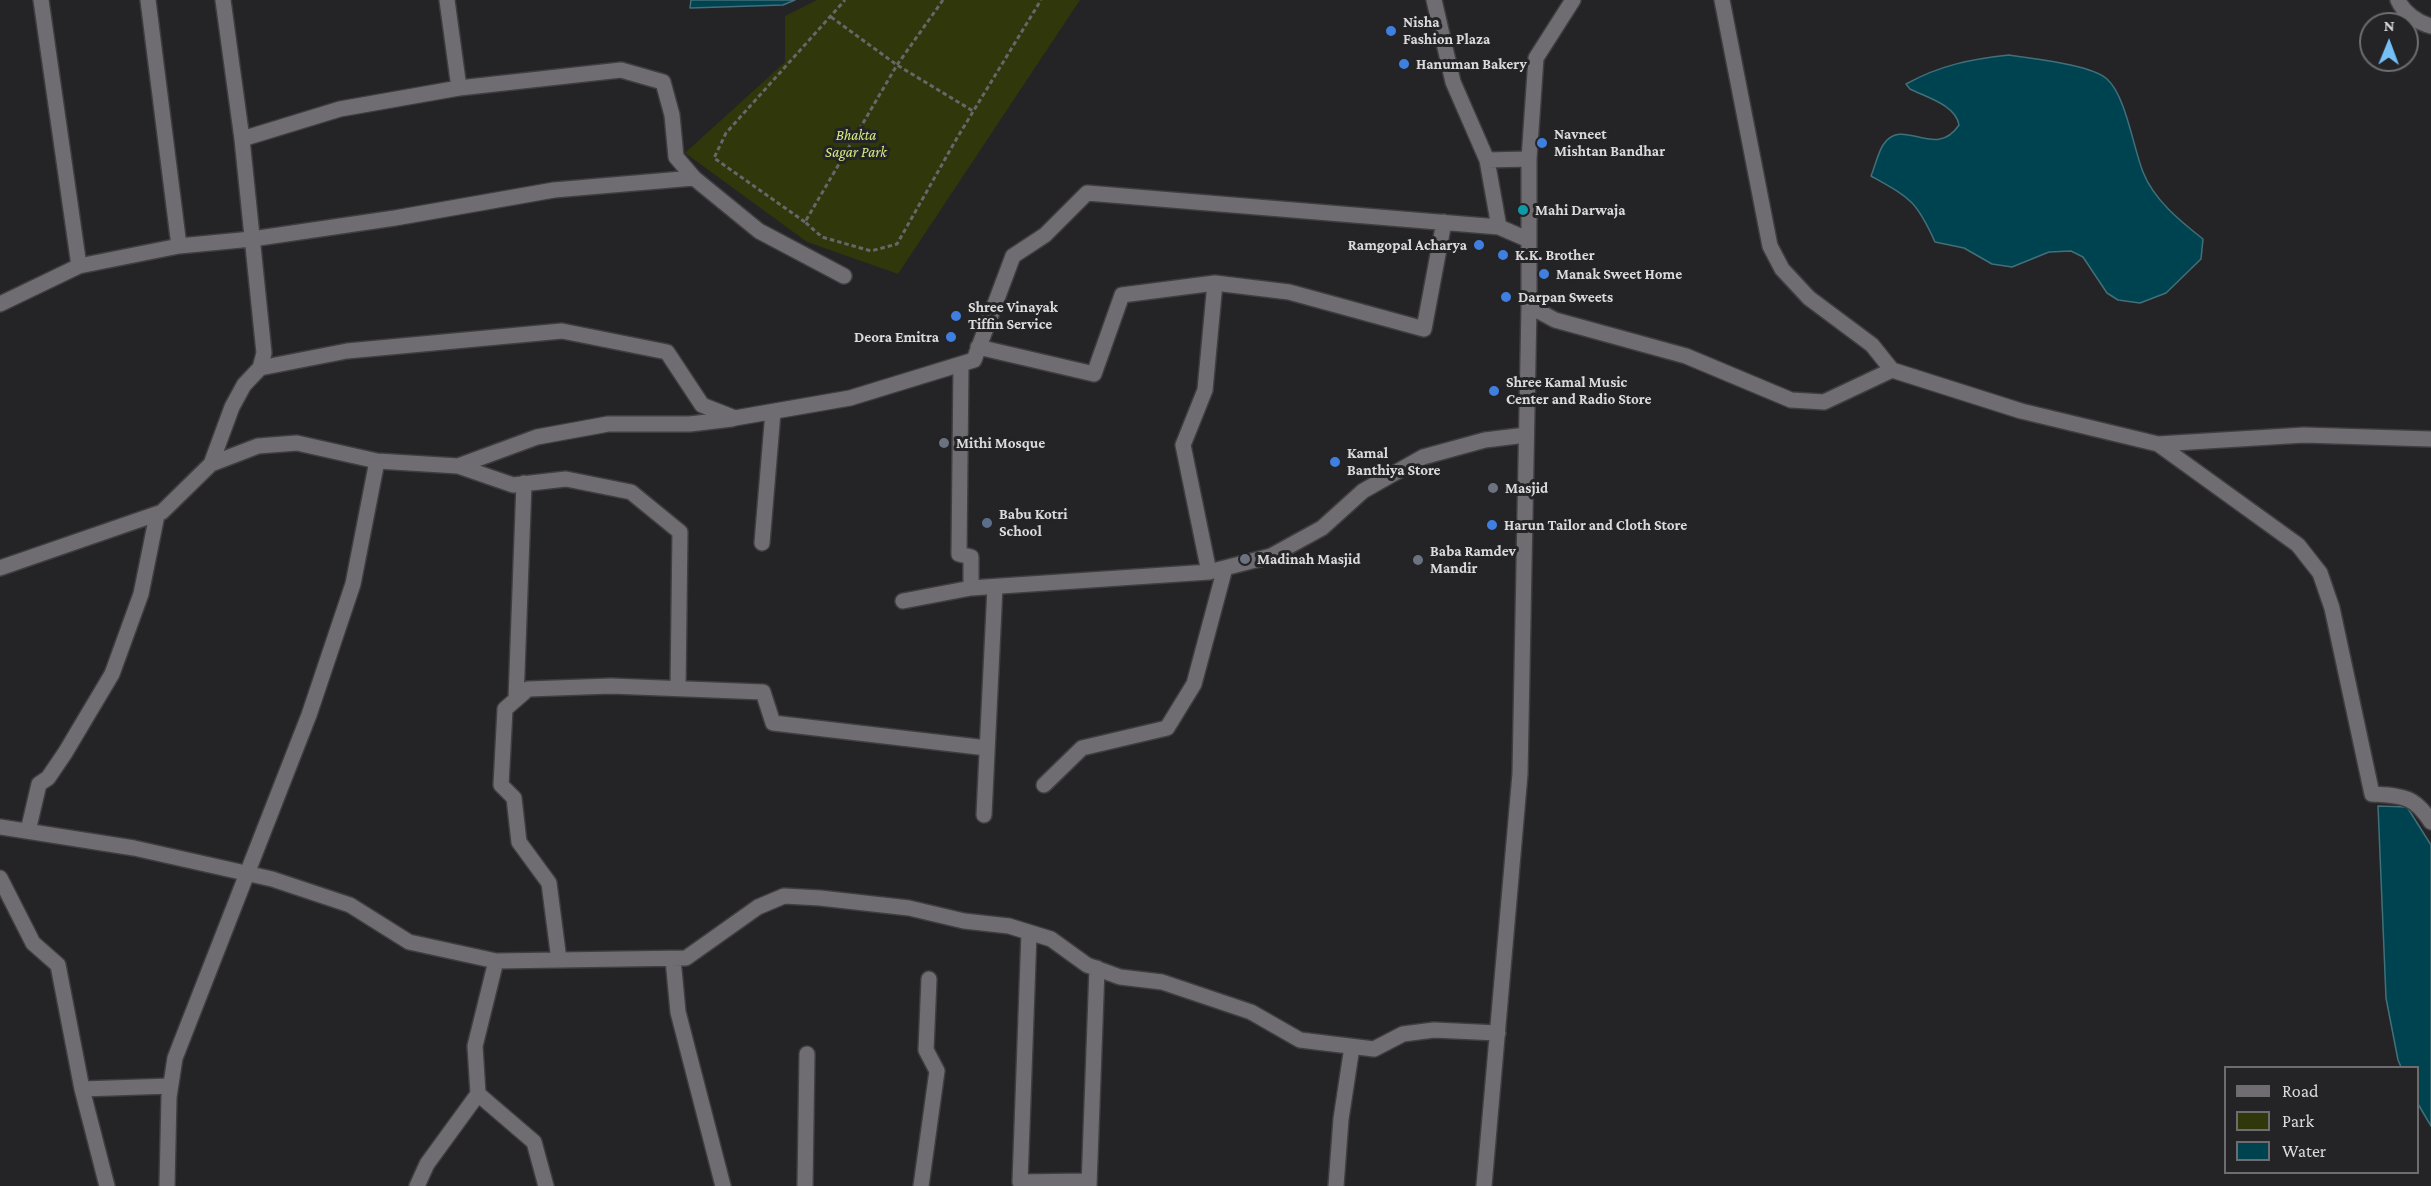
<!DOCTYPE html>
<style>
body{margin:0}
#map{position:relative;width:2431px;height:1186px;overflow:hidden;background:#242326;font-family:"Crimson Pro",serif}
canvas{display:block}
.legend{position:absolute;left:2224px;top:1066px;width:195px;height:108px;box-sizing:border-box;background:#242326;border:2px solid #6d6c6e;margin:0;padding:8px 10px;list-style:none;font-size:18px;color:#dad9db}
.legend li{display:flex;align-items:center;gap:12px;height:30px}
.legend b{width:30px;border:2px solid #6d6c6e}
.north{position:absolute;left:2359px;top:12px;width:60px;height:60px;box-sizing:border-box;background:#242326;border:2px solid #6d6c6e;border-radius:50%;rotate:1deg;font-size:16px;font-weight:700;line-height:24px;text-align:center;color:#dad9db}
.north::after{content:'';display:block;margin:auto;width:21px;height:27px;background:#74c0f6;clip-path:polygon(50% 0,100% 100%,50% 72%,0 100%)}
</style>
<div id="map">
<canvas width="2431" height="1186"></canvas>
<ul class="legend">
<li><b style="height:8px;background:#6f6d71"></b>Road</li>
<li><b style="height:16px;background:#2f370b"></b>Park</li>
<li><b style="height:16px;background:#004350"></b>Water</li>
</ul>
<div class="north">N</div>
</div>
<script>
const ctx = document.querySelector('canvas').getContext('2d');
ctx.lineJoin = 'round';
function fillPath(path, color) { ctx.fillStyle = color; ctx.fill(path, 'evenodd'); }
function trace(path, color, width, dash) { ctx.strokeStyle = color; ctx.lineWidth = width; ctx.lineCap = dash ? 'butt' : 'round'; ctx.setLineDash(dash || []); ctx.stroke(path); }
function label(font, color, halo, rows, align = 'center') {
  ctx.font = font + ' "Crimson Pro",serif'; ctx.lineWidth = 6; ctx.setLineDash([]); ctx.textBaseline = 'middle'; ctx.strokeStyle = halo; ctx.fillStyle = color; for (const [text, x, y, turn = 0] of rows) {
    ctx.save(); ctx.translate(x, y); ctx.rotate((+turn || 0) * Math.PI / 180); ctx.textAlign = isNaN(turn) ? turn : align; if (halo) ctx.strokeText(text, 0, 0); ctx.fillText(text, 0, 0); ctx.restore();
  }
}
fillPath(new Path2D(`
 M817,0H1080L898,274L807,242L685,153L785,62V16Z`), '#2f370b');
const water = new Path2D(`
 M691,0H795L783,5L690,8Z
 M2009,55C2032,59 2090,64 2107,79C2126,96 2133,147 2143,172C2154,200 2180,221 2203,239L2201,259L2166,293L2140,303L2118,300L2107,293L2083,257L2071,251L2049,252L2012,267L1992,264L1964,248L1935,242C1916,200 1910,198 1871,176C1875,166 1878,153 1883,145C1903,115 1935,161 1959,125C1956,105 1926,97 1910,89L1906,84C1940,65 1972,59 2009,55Z
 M2378,806L2407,807L2431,845V1126L2418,1104V1068L2401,1067L2398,1060L2386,998Z`);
fillPath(water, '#004350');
trace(water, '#41707a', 1.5);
const minor = new Path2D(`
 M41,0L79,266
 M148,0L179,246
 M447,0L459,88
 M1434,0L1453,82L1487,160L1499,227L1529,240V306L1555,320L1686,356L1791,400L1824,402L1892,370L2021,411L2158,444L2304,435L2431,439
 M1722,0L1770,246L1782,269L1809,298L1872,345L1892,370
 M2398,0C2403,12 2418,23 2431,26
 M242,139L340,109L459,88L621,70L663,82L672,115L676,157L694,178L759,231L844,276
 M1529,159L1536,58L1573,0
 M1487,160L1529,159V240
 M0,304L79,266L179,246L252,239L395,218L554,190L694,178
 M978,347L1094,374L1122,295L1215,283L1289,292L1424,329L1444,222
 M961,364L959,554L971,557V588
 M260,368L347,351L562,331L667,352L702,405L735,418L850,398L974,360L1013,256L1045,235L1087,193L1499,227
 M2158,444L2298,545L2320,573L2332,608L2372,794C2402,796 2414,795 2431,822
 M211,464L258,446L297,443L377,461L458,466L537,437L608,424H690L732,419
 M458,466L513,485L566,479L631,492L680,532L678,688
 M762,543L773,412
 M0,568L162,512L211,464L232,407L244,385L260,368L264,353L242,139L223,0
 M1209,572L1183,445L1205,390L1215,283
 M903,601L971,588L1209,572L1271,556L1322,528L1363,491L1423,457L1485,440L1526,435
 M516,699L524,483
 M1044,785L1082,748L1167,728L1194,684L1225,568
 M984,815L995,587
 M0,827L134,848L272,879L350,905L409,942L496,961L686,958L758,907L784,896L820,898L909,908L964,921L1009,926L1051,939L1087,965L1120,977L1162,982L1251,1012L1300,1040L1374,1049L1403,1034L1434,1030L1498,1033
 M28,831L39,784L48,778L65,753L112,674L141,594L157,515
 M0,878L33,943L58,965L82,1089L107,1186
 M1029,933L1020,1182L1088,1181
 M673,959L678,1012L723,1186
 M559,960L549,883L519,842L514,798L501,785L505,709L528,689L611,686L763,692L773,723L987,748
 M496,961L475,1046L478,1094L534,1142L546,1186
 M82,1089L170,1086
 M167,1186L169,1097L175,1058L309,715L353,584L377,461
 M417,1186L427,1164L478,1094
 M805,1186L807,1054
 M921,1186L937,1071L926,1050L929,979
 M1089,1186L1097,968
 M1336,1186L1341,1119L1352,1047
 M1484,1186L1520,774L1529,306`);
trace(minor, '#3f3d40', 18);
trace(new Path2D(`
 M943,0L897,65L805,222L822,237L871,251L897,244L957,138L1041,0
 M831,17L897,65L973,111
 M805,222L714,158L726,133L845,0`), '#676669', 3, [4.5, 3]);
trace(minor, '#6f6d71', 15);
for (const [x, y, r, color] of [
 [1391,31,6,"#3f7fe0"],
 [1404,64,6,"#3f7fe0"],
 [1542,143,6,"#3f7fe0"],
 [1523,210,6,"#0f9aa8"],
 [1479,245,6,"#3f7fe0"],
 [1503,255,6,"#3f7fe0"],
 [1544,274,6,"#3f7fe0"],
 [1506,297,6,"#3f7fe0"],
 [956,316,6,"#3f7fe0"],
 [951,337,6,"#3f7fe0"],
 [1494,391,6,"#3f7fe0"],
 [944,443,6,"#6b7280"],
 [1335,462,6,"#3f7fe0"],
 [1493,488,6,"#6b7280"],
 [987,523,6,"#5c6f8a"],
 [1492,525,6,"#3f7fe0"],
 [1245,559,6,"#6b7280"],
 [1418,560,6,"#6b7280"]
]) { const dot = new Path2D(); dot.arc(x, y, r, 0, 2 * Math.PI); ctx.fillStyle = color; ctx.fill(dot); trace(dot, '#242326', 2); }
label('bold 15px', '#dad9db', '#242326', [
 ["Nisha",1403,22],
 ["Fashion Plaza",1403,39],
 ["Hanuman Bakery",1416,64],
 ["Navneet",1554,134],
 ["Mishtan Bandhar",1554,151],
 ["Mahi Darwaja",1535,210],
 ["Ramgopal Acharya",1467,245,"right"],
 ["K.K. Brother",1515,255],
 ["Manak Sweet Home",1556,274],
 ["Darpan Sweets",1518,297],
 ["Shree Vinayak",968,307],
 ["Tiffin Service",968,324],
 ["Deora Emitra",939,337,"right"],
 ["Shree Kamal Music",1506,382],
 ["Center and Radio Store",1506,399],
 ["Mithi Mosque",956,443],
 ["Kamal",1347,453],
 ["Banthiya Store",1347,470],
 ["Masjid",1505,488],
 ["Babu Kotri",999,514],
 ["School",999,531],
 ["Harun Tailor and Cloth Store",1504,525],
 ["Baba Ramdev",1430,551],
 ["Mandir",1430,568],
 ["Madinah Masjid",1257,559]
], 'left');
label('italic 15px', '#d5ec80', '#242326', [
 ["Bhakta",856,135],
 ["Sagar Park",856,152]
]);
</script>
